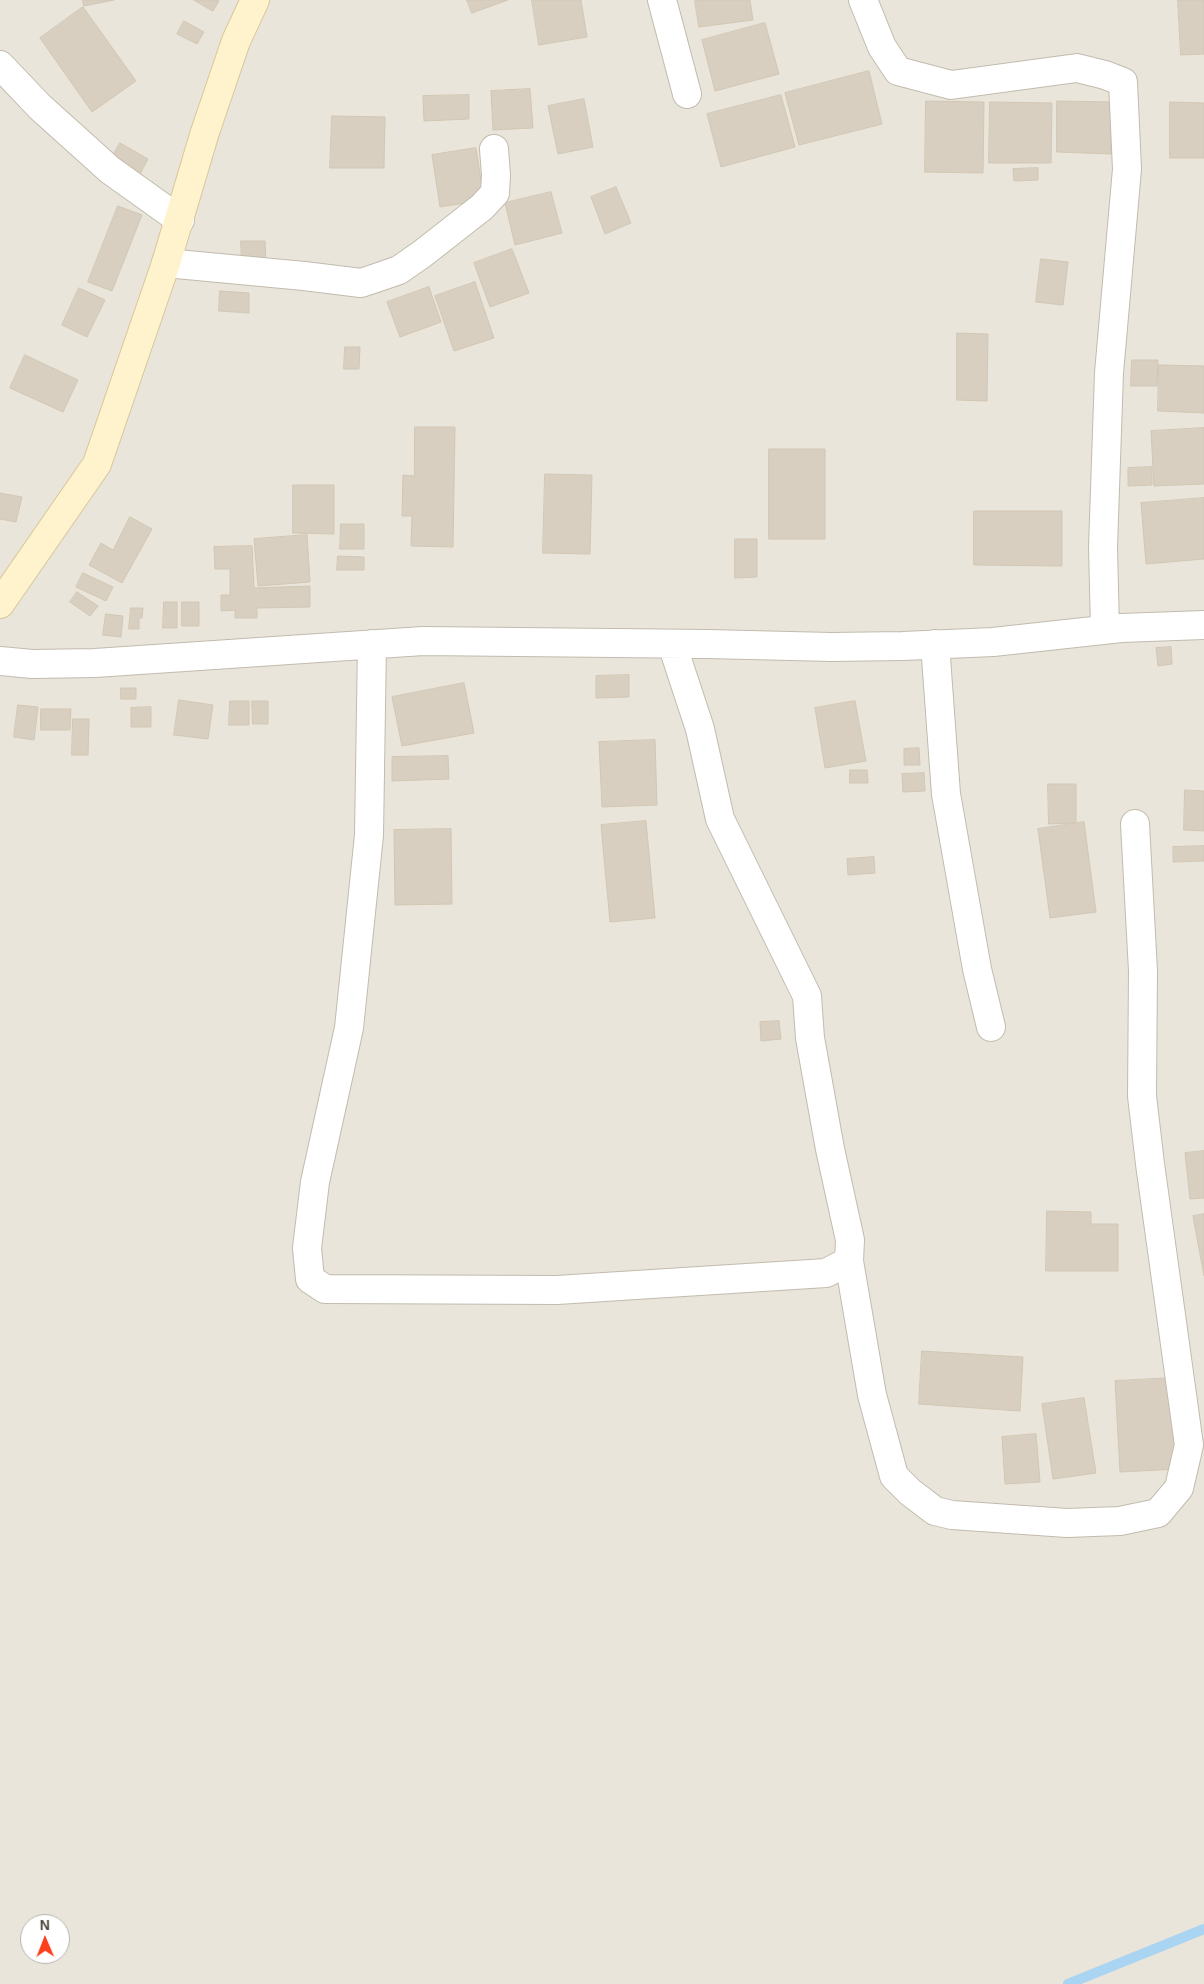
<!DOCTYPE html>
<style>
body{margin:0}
#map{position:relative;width:1204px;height:1984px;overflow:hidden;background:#f6f3ec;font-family:Arial,sans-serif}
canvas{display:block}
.north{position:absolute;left:20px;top:1914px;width:50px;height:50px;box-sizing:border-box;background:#fff;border:1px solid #b7b4b0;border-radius:50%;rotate:359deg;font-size:14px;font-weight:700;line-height:20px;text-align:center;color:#4b4439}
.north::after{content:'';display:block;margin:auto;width:18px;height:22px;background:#fc3f1d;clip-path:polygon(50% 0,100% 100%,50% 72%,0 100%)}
</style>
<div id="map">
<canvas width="1204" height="1984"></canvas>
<div class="north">N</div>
</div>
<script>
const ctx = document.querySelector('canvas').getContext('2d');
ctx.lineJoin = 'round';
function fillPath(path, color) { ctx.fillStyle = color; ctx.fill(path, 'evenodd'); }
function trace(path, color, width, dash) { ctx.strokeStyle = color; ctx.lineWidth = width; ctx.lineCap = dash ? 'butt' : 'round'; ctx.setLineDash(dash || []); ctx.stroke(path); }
fillPath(new Path2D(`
 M0,0H1204V1984H0ZM30,1924H60V1954H30Z`), '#eae5da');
trace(new Path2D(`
 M1068,1984L1204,1929`), '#a9d4f2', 10);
const building = new Path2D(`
 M83,0H114L84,6Z
 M194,0H217L219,1L213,11Z
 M467,0H508L472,13Z
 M532,0H581L587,37L539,45Z
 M695,0H750L753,20L699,27Z
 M1178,0H1204V54L1181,55Z
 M83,7L136,81L92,112L40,38Z
 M184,21L204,32L197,44L177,34Z
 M765,23L779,74L715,91L702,40Z
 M869,71L882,124L799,145L785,93Z
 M530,89L533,128L493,130L491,91Z
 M469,95V119L424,121L423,96Z
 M781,95L795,147L721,167L707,114Z
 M584,99L593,147L558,154L548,106Z
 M926,101L984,102L983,173L925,172Z
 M1057,101L1112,102L1111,154L1057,152Z
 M990,102L1052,103L1051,163H989Z
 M1170,102L1204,103V158H1170Z
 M332,116L385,117L384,168H330Z
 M120,143L148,159L140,174L112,157Z
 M476,148L484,200L440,207L432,155Z
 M1038,168V180L1014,181L1013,169Z
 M616,187L631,223L605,234L591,197Z
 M551,192L562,233L515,245L505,203Z
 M118,206L142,215L112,291L88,282Z
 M241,241H265L266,265H242Z
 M512,249L529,293L490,307L474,263Z
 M1041,259L1068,262L1063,305L1036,302Z
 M475,282L494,338L454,351L435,296Z
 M429,287L441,322L400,337L387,302Z
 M79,288L105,300L87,337L62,325Z
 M220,291L249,293V313L219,311Z
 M957,333L988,334L987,401L957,400Z
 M345,347H360L359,369H344Z
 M25,355L78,380L63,412L10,388Z
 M1132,360H1158L1157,386H1131Z
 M1159,365L1204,366V413L1158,411Z
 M415,427H455L453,547L411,546L412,516H402L403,475L414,476Z
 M1204,428V484L1154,486L1151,431Z
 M769,449H825V539H769Z
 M1152,467V485L1128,486V468Z
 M545,474L592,475L590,554L543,553Z
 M293,485H334V534L293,533Z
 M0,493L22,497L16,522L0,519Z
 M1204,498V559L1146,564L1141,503Z
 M974,511H1062V566L974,565Z
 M130,517L152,529L122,583L89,565L101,543L113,550Z
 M341,524H364V549H340Z
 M307,535L310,582L258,586L254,539Z
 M735,539H757V577L735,578Z
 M252,546L254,588L310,586V607L257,608V618H235V610L221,611V595H230V569H215L214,547Z
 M338,556L364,557V570H337Z
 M83,573L113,587L106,601L76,587Z
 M77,592L98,606L90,616L70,602Z
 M164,602H177V628H163Z
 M182,602H199V626H182Z
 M131,608H143L142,618H139V629H129Z
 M106,614L123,616L121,637L103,635Z
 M1171,647L1172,664L1158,666L1156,648Z
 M629,675V697L596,698V676Z
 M464,683L474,733L402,746L392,697Z
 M121,688H136V699H121Z
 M179,700L213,705L208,739L174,735Z
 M230,701H249V725H229Z
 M252,701H268V724H253Z
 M855,701L866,761L825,768L815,708Z
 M18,705L38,707L34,740L14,737Z
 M151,707V727H131V708Z
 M41,709H71L70,730H41Z
 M73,719H89L88,755H72Z
 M655,740L657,805L602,807L599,742Z
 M919,748L920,765H904V749Z
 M448,756L449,779L392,781V757Z
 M850,770H867L868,783H850Z
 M924,773L925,791L903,792L902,774Z
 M1048,784H1076V823L1049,824Z
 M1185,790L1204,791V831L1184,830Z
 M646,821L655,918L610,922L601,825Z
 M1084,822L1096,912L1050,918L1038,829Z
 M451,829L452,904L395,905L394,830Z
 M1204,846V861L1173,862V847Z
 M874,857L875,873L848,875L847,859Z
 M779,1021L781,1039L761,1041L760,1022Z
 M1204,1151V1198L1190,1199L1185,1153Z
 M1047,1211L1091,1212V1224H1118V1271H1046Z
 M1204,1214V1276L1193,1216Z
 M922,1351L1023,1357L1020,1411L919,1404Z
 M1173,1378L1178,1469L1120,1472L1115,1381Z
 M1084,1398L1096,1473L1053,1479L1042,1404Z
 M1036,1434L1040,1482L1005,1484L1002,1437Z`);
fillPath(building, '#d8cfc1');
trace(building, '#d3c7b4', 1);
const street = new Path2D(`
 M662,0L687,94
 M863,0L882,47L898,71L951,85L1077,68L1105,75L1123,82L1127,169L1109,373L1103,547L1105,629
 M0,65L40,107L110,170L180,220
 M166,263L304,276L361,283L379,277L399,270L422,254L482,207L495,193L496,175L494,149
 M372,644L369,835L349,1028L315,1182L307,1248L310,1279L325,1289L557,1290L826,1273L849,1261L850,1240L830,1149L810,1038L807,996L720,819L700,729L672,644
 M935,644L946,794L977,969L991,1027
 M0,661L32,664L95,663L423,641L708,644L831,647L903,646L993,642L1121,628L1204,625
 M849,1261L872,1395L894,1476L910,1492L935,1511L952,1515L1067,1523L1120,1521L1158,1513L1179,1488L1189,1445L1150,1164L1142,1096L1143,971L1135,824`);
const secondary = new Path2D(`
 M0,604L97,464L166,263L205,132L236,41L255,0`);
trace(street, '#c2bbae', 30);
trace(secondary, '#d6c79b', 30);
trace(street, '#fff', 28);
trace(secondary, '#fff3cd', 28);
</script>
